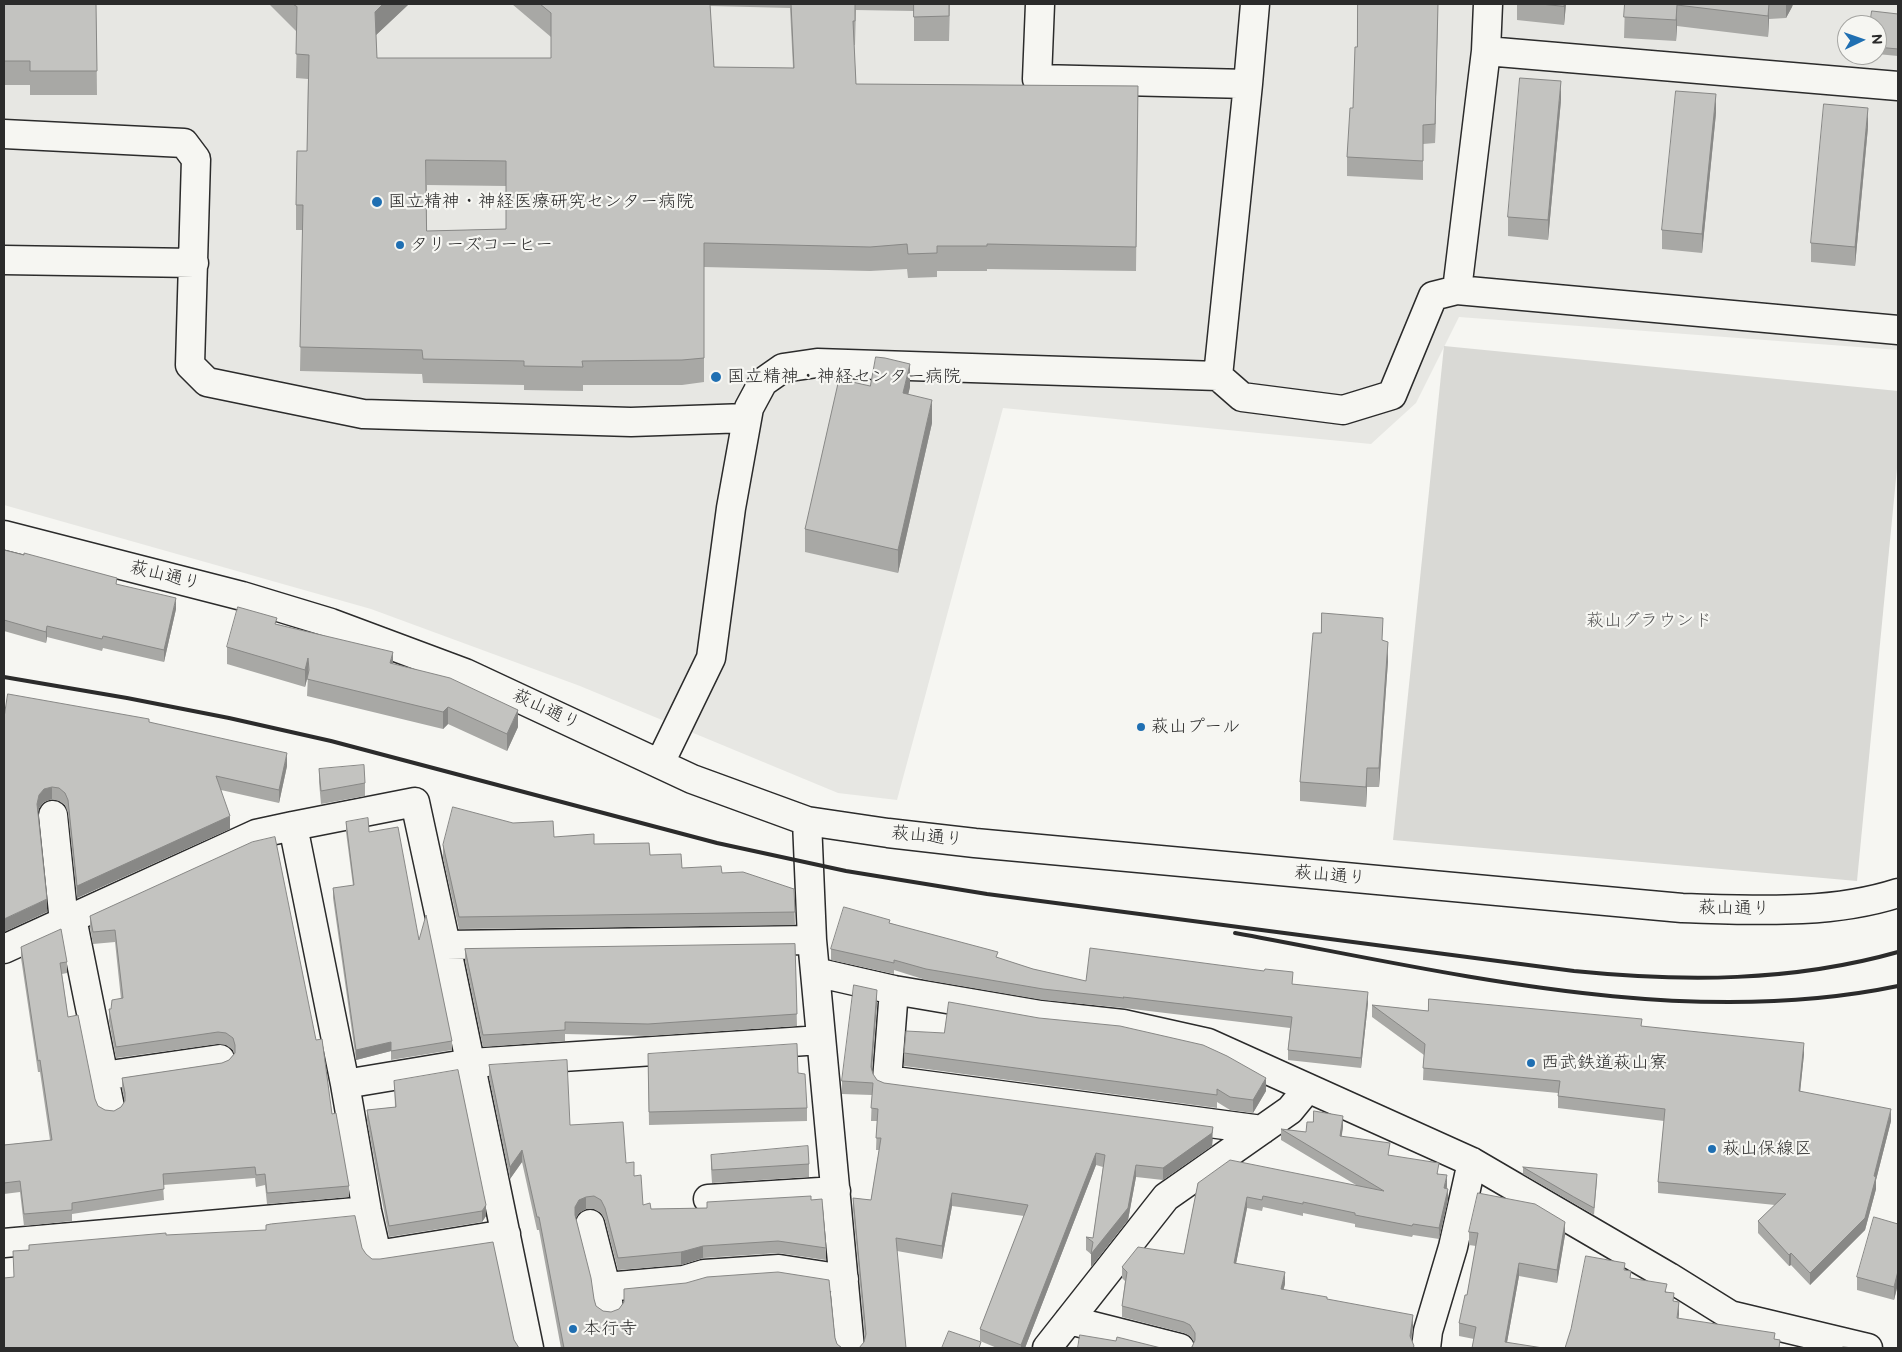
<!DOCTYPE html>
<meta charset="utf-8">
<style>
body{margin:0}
#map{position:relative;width:1902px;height:1352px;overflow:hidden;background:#f6f6f2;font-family:"Balsamiq Sans",sans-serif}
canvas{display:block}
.frame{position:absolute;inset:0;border:5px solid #2b2b2b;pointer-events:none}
.north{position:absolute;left:1837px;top:15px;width:50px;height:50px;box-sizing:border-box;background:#f6f6f2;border:1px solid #a5a5a2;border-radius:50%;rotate:87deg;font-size:14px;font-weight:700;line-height:20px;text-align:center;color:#2b2b2b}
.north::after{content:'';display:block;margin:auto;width:18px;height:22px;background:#1f6fb2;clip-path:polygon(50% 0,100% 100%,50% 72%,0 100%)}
</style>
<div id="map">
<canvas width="1902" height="1352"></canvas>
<div class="frame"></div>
<div class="north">N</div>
</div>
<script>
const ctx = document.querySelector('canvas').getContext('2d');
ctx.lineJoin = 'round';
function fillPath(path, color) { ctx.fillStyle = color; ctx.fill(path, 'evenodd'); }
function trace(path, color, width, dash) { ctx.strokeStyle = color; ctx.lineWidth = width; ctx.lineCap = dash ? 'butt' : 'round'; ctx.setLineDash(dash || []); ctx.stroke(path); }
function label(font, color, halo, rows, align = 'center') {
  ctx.font = font + ' "Balsamiq Sans","Klee One",sans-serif'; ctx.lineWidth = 4.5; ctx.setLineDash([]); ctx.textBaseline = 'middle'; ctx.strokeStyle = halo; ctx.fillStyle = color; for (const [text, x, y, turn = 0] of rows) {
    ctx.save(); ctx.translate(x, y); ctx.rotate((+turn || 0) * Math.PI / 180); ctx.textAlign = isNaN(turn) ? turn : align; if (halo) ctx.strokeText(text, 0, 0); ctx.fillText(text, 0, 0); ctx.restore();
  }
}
fillPath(new Path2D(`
 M4,4H1898V350L1459,317L1416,403L1371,444L1003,408L897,800L838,793L580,686L371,609L4,505ZM1847,25H1877V55H1847Z`), '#e7e7e3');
fillPath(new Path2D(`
 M1444,346L1898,391V458L1857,881L1393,840Z`), '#d9d9d5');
const minor = new Path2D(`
 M1040,4L1037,79L1248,84L1218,376
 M1488,4L1486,51L1898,86
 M1248,84L1255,4
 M4,134L184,143L196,159L190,365L207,382L363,414L631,422L747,418
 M4,260L194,263
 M1457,290L1486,51
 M4,535L242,596L331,623L465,673L692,779L807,821L888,833L975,843L1682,908C1754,910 1830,915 1898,893
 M660,763L711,658L731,508L749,408L763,382L783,368L817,363L1218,376L1242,397L1343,410L1392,395L1433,296L1457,290L1898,330
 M53,815L64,922
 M807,821L812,940L850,1348
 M293,826L415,802L446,945
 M72,918L110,1107
 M4,949L256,834L293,826L345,1084L367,1211L377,1255L506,1234
 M815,972L894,990L1041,1015L1123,1024L1208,1043L1472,1162L1669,1277L1730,1315L1868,1348
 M894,990L887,1080L1262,1130
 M103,1076L220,1059
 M345,1084L471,1063L821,1040
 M708,1199L836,1191
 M590,1224L606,1287L609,1309
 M4,1243L367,1211
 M606,1287L684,1280L704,1274L779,1269L844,1279
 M1069,1320L1180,1348
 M529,1348L446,945L812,940
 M1047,1348L1166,1197L1290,1110L1308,1088
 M1426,1348L1428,1331L1453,1247L1472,1162`);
trace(minor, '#2b2b2b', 31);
trace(minor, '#f6f6f2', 28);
trace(new Path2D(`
 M4,677L127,698L229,718L331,741L717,843L846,871L987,894L1574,971C1683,982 1792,982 1898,952
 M1235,933C1449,972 1682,1031 1898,986`), '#2b2b2b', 4);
fillPath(new Path2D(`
 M4,4H96L97,95H30V85H4Z
 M269,4H409L376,35L377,58H551V37L512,4H950L949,41H914V11L856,10L855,45H854L856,84L1138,86L1136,271L987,269V271H937V277L908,278L907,269L870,271L704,267V382L682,385H583V391L524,390V385L423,383L422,374L300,371L303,230H296V205L307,151L308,79L296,78L297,32ZM710,6L790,8L793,68L714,67ZM427,185L506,186V229L427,231Z
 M1438,4L1435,143L1423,144V180L1347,176V157L1353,108L1357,47Z
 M1517,4H1566L1564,25L1517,20Z
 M1625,4H1793L1792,7L1786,18L1769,19L1768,37L1677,26L1676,41L1624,38Z
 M1898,14V56L1877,54V25Z
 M1561,100L1548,240L1508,236V217Z
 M1716,113L1702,253L1662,249V230Z
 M1868,127L1855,266L1811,262V243Z
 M870,386L910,387L908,394L932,423L898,573L805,552V529Z
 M4,550L117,584L176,609L164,662L103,648L102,651L47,637L46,643L4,631Z
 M277,624L393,664L518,727L507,751L448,724L443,729L307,696L308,675L305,687L227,664V647Z
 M1383,640L1388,661L1379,787H1367L1366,807L1300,801V782Z
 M4,718L149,722L287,766L279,803L221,790L230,829L77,898L68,813L65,805L59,801L52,799L44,802L39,808L38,812L47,912Z
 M319,769L365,783V796L321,804L319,782Z
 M346,822L369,832L419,940L452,1041V1050L391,1060V1051L356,1060L333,898V888L353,886L346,832Z
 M554,837L650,855L682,868L722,873L794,889L795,925L459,929L443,858V845Z
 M90,916L316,1040L332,1114L349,1186V1197L267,1204L265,1185L256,1187L255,1178L163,1185L164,1200L72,1214V1221L24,1226L20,1192L4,1194V1145L50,1140L40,1072H38L21,958V947L67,962V973L62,974L68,1017L95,1099L98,1106L105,1110L114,1111L121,1107L125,1101L122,1089V1078L222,1063L229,1060L234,1054L233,1050L226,1045L218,1044L116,1058L109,1021V1009H111L121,999L115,942L93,944L90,927Z
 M890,923L1033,969L1086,981L1293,984L1368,1003L1361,1068L1288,1060V1050L1290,1028L1124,1008L1043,1000L926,980L894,970V974L831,960V949Z
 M795,944L797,1026L648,1036L565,1034V1041L483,1047L465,960V949Z
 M877,1002L872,1070L873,1074L877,1080L884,1083L1213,1139L1212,1146L1163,1180L1136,1177L1128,1220L1091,1267V1254L1086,1250V1237L1093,1238L1103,1167L1096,1165L1025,1348H997L980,1341V1329L1024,1216L952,1206L942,1259L897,1251L864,1342L865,1339L853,1210V1198L871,1200L879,1150H876L877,1121H871L872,1095L842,1094V1081Z
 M1372,1005L1428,1011L1642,1027L1804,1054L1800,1091L1891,1121L1876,1180V1189L1865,1230L1810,1285L1791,1265L1789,1266L1758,1233V1221L1775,1205L1658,1193V1182L1664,1121L1558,1108V1093L1423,1080L1424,1055L1372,1017Z
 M904,1053L1266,1091L1253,1113L1230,1110L1217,1102V1108L904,1066Z
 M648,1054L798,1073L807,1108V1121L649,1125Z
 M489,1065L570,1125L626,1163L634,1176L643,1205L651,1209L707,1208L811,1200L826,1248V1260L778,1253L703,1258L681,1265L618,1270L605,1220L601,1213L594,1209H586L579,1213L576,1218L594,1299L596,1306L603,1311L835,1338L837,1344L842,1348H561L539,1230H537L522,1162L510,1179L489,1077Z
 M394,1081L486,1216L482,1222L389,1237L367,1121V1110L395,1107Z
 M1343,1127L1341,1137L1439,1174L1447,1186L1448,1200L1439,1239L1413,1235L1412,1237L1355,1227V1224L1303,1213V1216L1263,1207L1262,1211L1247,1208L1236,1263L1285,1284L1283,1290L1327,1299L1413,1326L1412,1339L1414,1348L1192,1347L1194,1342L1190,1336L1184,1333L1122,1317V1306L1125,1281L1122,1278V1267L1184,1254L1198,1183L1356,1185L1281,1140V1129L1306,1132Z
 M711,1155L809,1164V1177L712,1183L711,1168Z
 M1523,1167L1597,1180L1594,1215L1523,1174Z
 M1898,1224V1284L1894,1300L1857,1290V1277Z
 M1469,1232L1565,1235L1557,1283L1519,1276L1507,1342L1474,1339L1459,1336V1323L1467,1295L1476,1246L1469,1245Z`), '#a8a8a5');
fillPath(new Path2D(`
 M383,4H409L375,36V12Z
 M1438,4L1435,143V124Z
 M1564,4H1566L1564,25Z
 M1769,4V19L1768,37V16Z
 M1786,4H1793L1792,7L1786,18Z
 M1677,5V26L1676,41V20Z
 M1561,81V100L1548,240V220Z
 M1716,94V113L1702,253V234Z
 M1868,108V127L1855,266V247Z
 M910,364V387L903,416V393Z
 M932,400V423L898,573V550Z
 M176,598V609L164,662V650Z
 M47,626V637L46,643V632Z
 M1388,642V661L1379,787V768Z
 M393,652V669L390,663Z
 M308,658V675L305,687V670Z
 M448,707V724L443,729V712Z
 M518,710V727L507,751V734Z
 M287,753V766L279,803V790Z
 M1367,768V787L1366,807V787Z
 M52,787V799L44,802L39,808L37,817V804L39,795L44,789Z
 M230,816V829L77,898V886Z
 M47,899V912L4,932V919Z
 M877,990V1002L871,1079V1067Z
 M1368,992V1003L1361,1068V1058Z
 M391,1042V1051L356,1060V1050Z
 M1804,1043V1054L1799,1103V1091Z
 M1266,1078V1091L1253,1113V1100Z
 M1891,1109V1121L1876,1180V1189L1865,1230L1810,1285V1273L1874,1176Z
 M1343,1116V1127L1340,1148V1136Z
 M1213,1127L1212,1146L1163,1180V1168Z
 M522,1150V1162L510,1179V1167Z
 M1096,1153V1165L1025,1348H1021V1345Z
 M1136,1165V1177L1128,1220L1091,1267V1254Z
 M1447,1175V1186L1444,1199V1188Z
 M1448,1189V1200L1439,1239V1228Z
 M952,1193V1206L942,1259V1246Z
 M586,1197V1209L579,1213L575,1219V1207L579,1200Z
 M1247,1197V1208L1234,1274V1263Z
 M486,1205V1216L482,1222V1211Z
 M1565,1222V1235L1557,1283V1270Z
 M703,1246V1258L681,1265V1252Z
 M1791,1253V1265L1789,1266V1255Z
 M1519,1263V1276L1506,1348L1505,1342Z
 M1898,1271V1284L1894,1300V1287Z
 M1285,1272V1284L1281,1300V1289Z
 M1679,1302V1315L1677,1331V1318Z
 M1413,1315V1326L1410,1347V1336Z`), '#888886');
const building = new Path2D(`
 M4,4H96L97,71H30V61H4Z
 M293,4H383L375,12L377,58H551V13L540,4H710L714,67L794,68L791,4H855V21H853L856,84L1138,86L1136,247L987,244V246H937V253L908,254L907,244L870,247L704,243V358L682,360L582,361L583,367L524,366V361L423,359L422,350L300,347L303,205H296L297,151H307L309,55L296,54L297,7ZM426,160L506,161V229L427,231Z
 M914,4H949V16L914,17Z
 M1358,4H1438L1435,124L1423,125V161L1347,157L1350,108H1353L1355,47H1357Z
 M1541,4H1564V6Z
 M1625,4H1769L1768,16L1677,5L1676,20L1624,17Z
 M1872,11L1898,14V49L1877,47V25H1870Z
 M1520,78L1561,81L1548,220L1508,217Z
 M1676,91L1716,94L1702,234L1662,230Z
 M1824,104L1868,108L1855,247L1811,243Z
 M876,357L885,358L910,364L903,393L932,400L898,550L805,529L839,379L870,386Z
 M4,550L24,555V553L117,578L116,584L176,598L164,650L103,636L102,639L47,626L46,632L4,620Z
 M238,607L277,618L275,624L393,652L390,663L450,678L518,710L507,734L448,707L443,712L307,679L309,670L308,658L305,670L227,647Z
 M1322,613L1383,618L1382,640L1388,642L1379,768H1367L1366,787L1300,782L1313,633H1321Z
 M8,694L149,719V722L287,753L279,790L216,776L230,816L77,886L68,800L65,793L59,788L52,787L44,789L39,795L37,804L47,899L4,919V718Z
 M364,765L365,783L321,791L319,769Z
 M453,807L513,823L553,821L554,837L594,834V844L649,843L650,855L681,854L682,868L721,866L722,873L743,872L794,889L795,912L459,917L443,845Z
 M368,818L369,832L398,827L419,940L426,915L452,1041L391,1051V1042L356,1050L333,888L354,885L346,822Z
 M275,837L316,1040L322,1039L332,1114L336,1113L349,1186L267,1193L265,1174L256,1175L255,1167L163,1174L164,1189L72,1203V1210L24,1214L20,1181L4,1183V1145L52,1140L40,1060L38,1061L21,947L61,929L67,962L60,963L68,1017L78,1015L95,1099L98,1106L105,1110L114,1111L121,1107L125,1101V1093L122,1078L222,1063L229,1060L235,1053V1045L233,1038L226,1033L218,1032L116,1047L109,1009H111L112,1000L123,998L115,930L93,932L90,916L252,842Z
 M844,907L890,920L889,923L998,952L996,957L1033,969L1086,981L1090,948L1264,971L1265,969L1293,972L1292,984L1368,992L1361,1058L1288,1050L1292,1017L1123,997L1124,998L1043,989L926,969L894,960V963L831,949Z
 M795,944L797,1014L648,1024L565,1022V1030L483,1035L465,949Z
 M854,985L877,990L871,1067L873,1074L877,1080L884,1083L1213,1127L1212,1133L1163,1168L1136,1165L1128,1208L1091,1254L1093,1242L1086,1237L1093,1238L1105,1155L1096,1153L1021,1345L980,1329L1028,1205L952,1193L942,1246L896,1238L906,1348H859L864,1342L866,1334L853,1198L871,1200L881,1138H876L878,1109L871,1108L873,1083L842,1081Z
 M1429,999L1642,1019L1641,1026L1804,1043L1799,1091L1891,1109L1874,1176L1876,1177L1865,1218L1810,1273L1791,1253L1789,1255L1758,1221L1786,1194L1658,1182L1665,1109L1558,1096L1560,1081L1423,1068L1425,1044L1372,1005L1428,1011Z
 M949,1002L1039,1018L1120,1026L1203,1045L1227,1056L1266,1078L1253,1100L1230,1097L1217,1089V1095L904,1053L906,1031L944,1033Z
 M797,1044L798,1073L805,1074L807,1108L649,1112L648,1054Z
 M567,1060L570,1125L623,1122L626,1163L634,1162V1176L641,1175L643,1205L650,1203L651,1209L707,1208V1202L811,1196V1200L822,1199L826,1248L778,1241L703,1246L681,1252L618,1258L605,1208L601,1200L594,1196L586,1197L579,1200L575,1207V1215L591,1278L594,1299L596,1306L603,1311L611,1312L619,1309L624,1302V1289L686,1283L707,1277L778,1272L829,1280L835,1338L837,1344L842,1348H564L539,1217H537L522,1150L510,1167L489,1065Z
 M458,1070L486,1205L482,1211L389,1226L367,1110L396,1107L394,1081Z
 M1314,1111L1343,1116L1340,1136L1390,1143L1388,1155L1439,1163L1437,1174L1447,1175L1444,1188L1448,1189L1439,1228L1413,1224L1412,1226L1355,1215V1213L1303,1202V1204L1263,1196L1262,1200L1247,1197L1234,1263L1285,1272L1281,1289L1327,1297V1299L1413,1315L1410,1336L1414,1346L1413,1348H1190L1192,1347L1195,1340V1333L1190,1325L1184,1322L1122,1306L1127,1272L1122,1267L1138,1247L1184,1254L1198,1183L1230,1160L1384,1191L1281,1129L1306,1132L1307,1122H1313Z
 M808,1146L809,1164L712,1170L711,1155Z
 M1523,1167L1597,1174L1594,1208L1574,1197Z
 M1478,1193L1535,1204L1565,1222L1557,1270L1519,1263L1505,1342L1543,1348H1472L1476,1327L1459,1323L1465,1295H1467L1478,1233L1469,1232Z
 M355,1216L362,1248L366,1254L372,1259H380L493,1242L514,1340L519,1348H4V1278L14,1277L13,1251L29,1250V1245L166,1233V1235L266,1230V1225L271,1224Z
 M1874,1217L1898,1224V1271L1894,1287L1857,1277Z
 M1586,1256L1625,1263L1624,1270L1631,1271L1630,1278L1667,1284L1665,1292L1674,1293L1673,1301L1679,1302L1677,1318L1775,1333L1774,1339L1780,1340L1779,1348H1565L1571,1329Z
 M949,1331L981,1342L979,1348H942Z
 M1080,1335L1116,1341L1117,1337L1161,1348H1078Z
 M1843,1347L1854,1348H1843Z`);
fillPath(building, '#c3c3c0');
trace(building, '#888886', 1);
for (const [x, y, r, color] of [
 [377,202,6,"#1f6fb2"],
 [400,245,5,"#1f6fb2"],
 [716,377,6,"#1f6fb2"],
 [1141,727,5,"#1f6fb2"],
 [1531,1063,5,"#1f6fb2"],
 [1712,1149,5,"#1f6fb2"],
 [573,1329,5,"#1f6fb2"]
]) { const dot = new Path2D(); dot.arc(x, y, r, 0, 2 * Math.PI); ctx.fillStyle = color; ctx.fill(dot); trace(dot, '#f6f6f2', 2); }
label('18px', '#2b2b2b', '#f6f6f2', [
 ["国立精神・神経医療研究センター病院",388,202],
 ["タリーズコーヒー",410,245],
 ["国立精神・神経センター病院",727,377],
 ["萩山プール",1151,727],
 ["西武鉄道萩山寮",1541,1063],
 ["萩山保線区",1722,1149],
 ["本行寺",583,1329]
], 'left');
label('18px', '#2b2b2b', '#f6f6f2', [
 ["萩山通り",165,576,14],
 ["萩山通り",546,710,25],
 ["萩山通り",927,837,6],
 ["萩山通り",1330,876,5],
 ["萩山通り",1734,909,1]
]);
label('18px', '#565656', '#f6f6f2', [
 ["萩山グラウンド",1649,621]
]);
</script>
